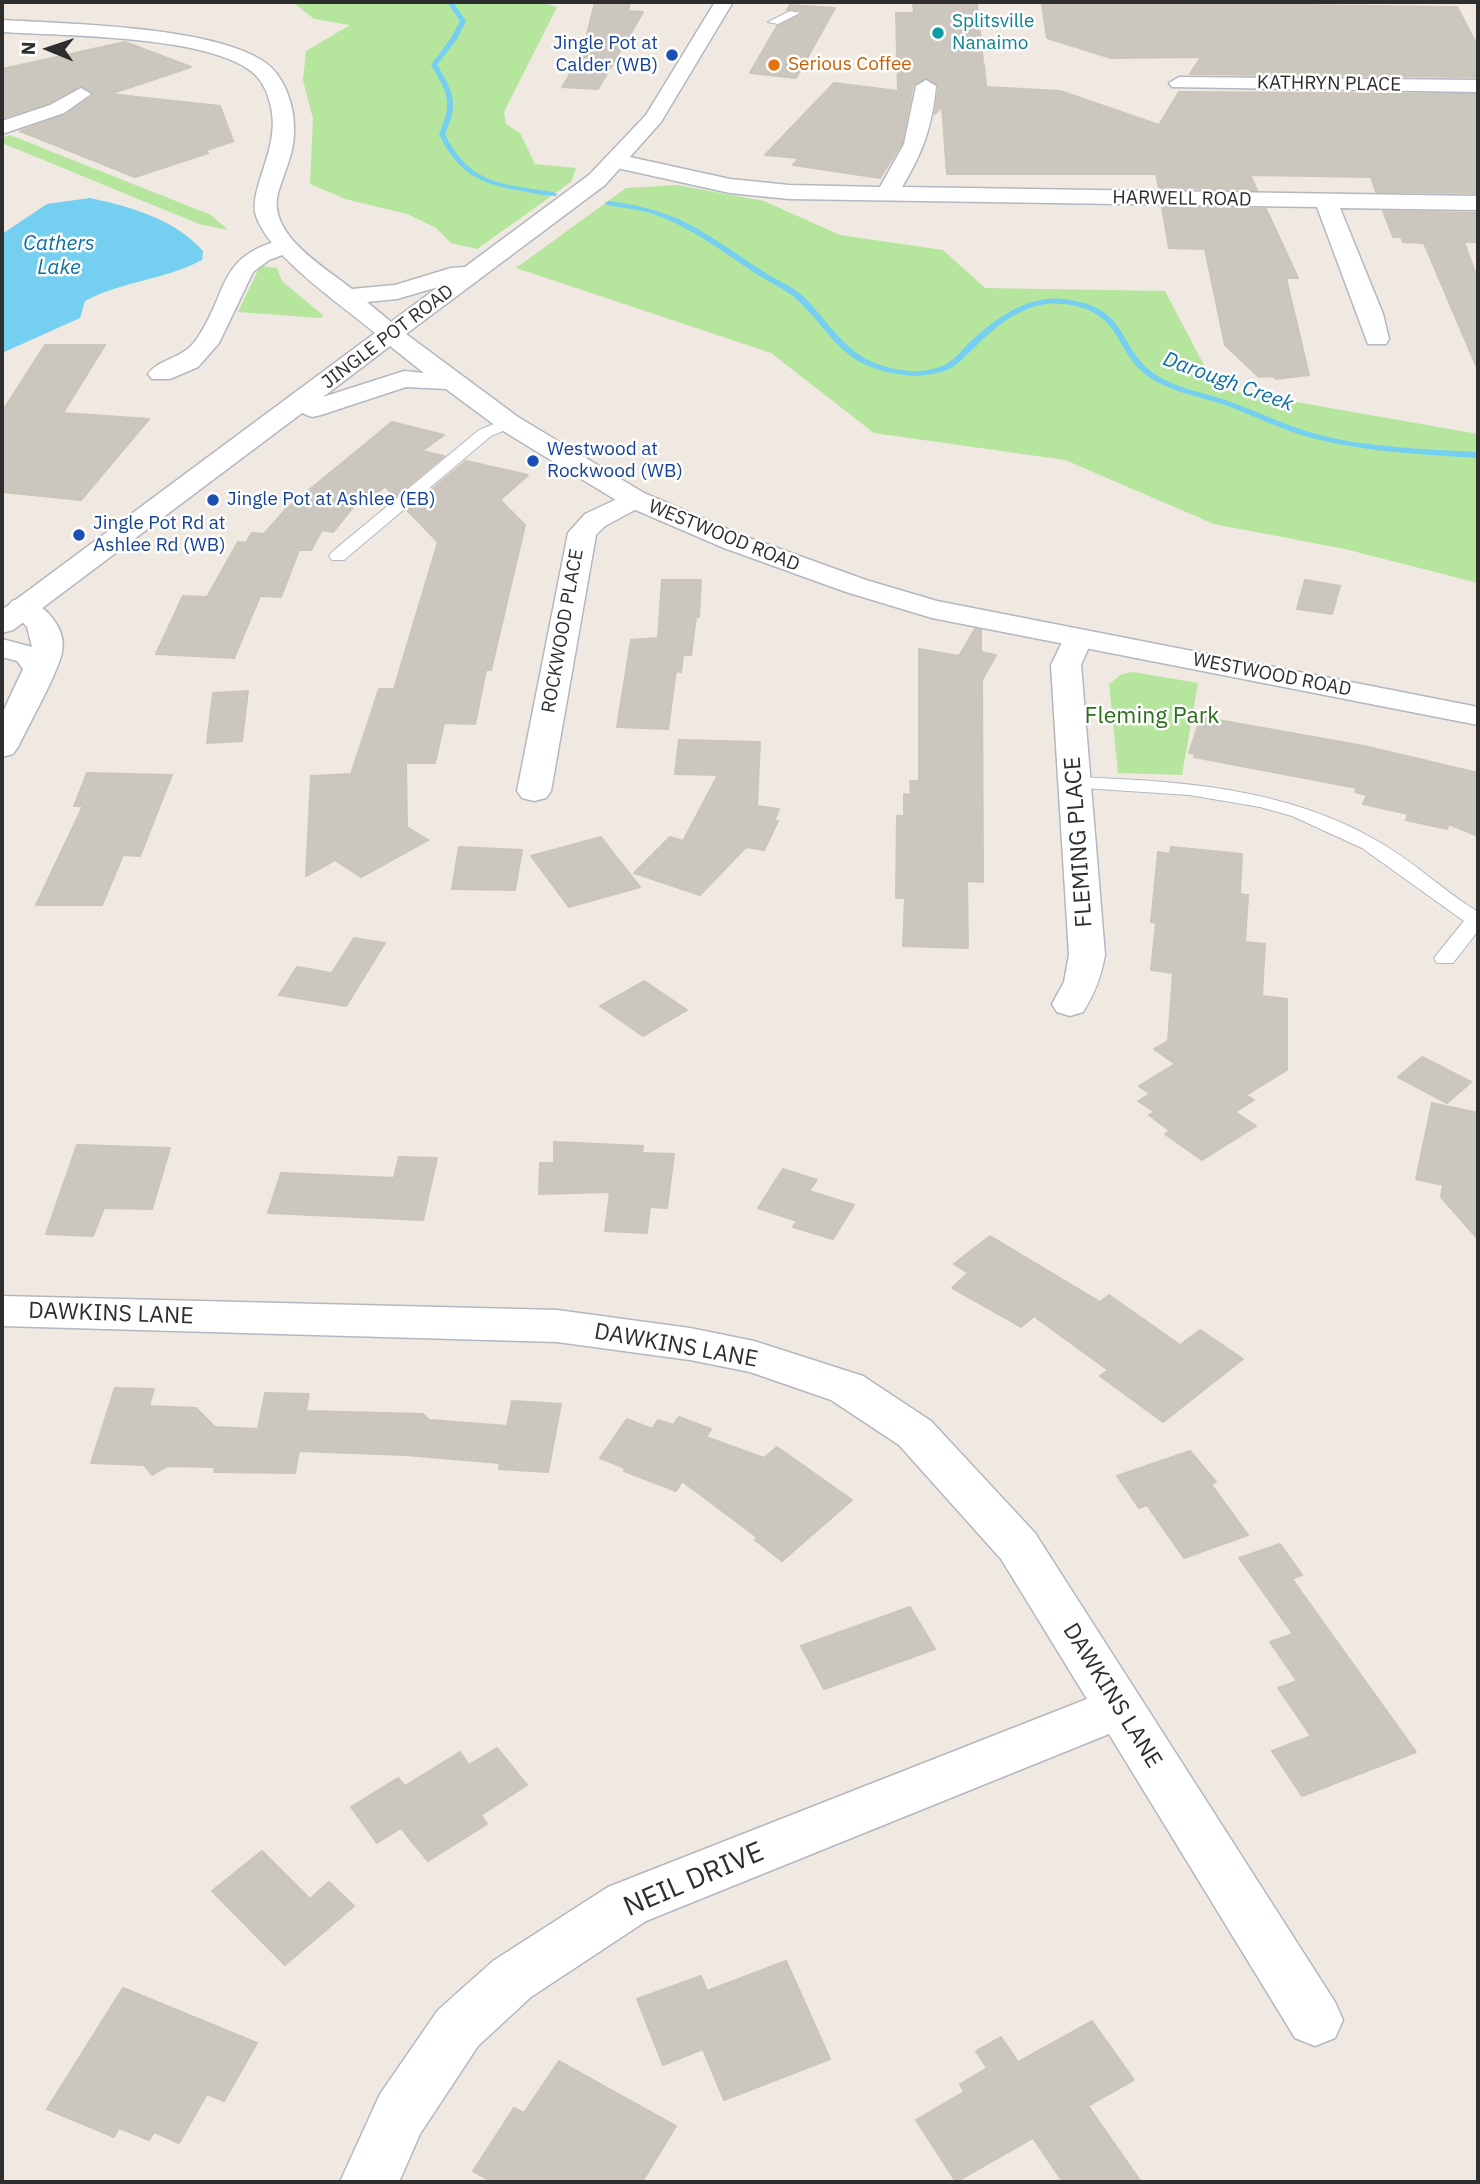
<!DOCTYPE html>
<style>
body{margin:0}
#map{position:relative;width:1480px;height:2184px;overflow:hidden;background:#efe9e1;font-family:"IBM Plex Sans",sans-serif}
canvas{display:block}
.frame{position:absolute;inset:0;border:4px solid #2e2e2e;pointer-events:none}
.north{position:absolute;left:14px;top:14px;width:70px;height:70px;-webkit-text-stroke:5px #fff;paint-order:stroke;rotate:272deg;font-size:19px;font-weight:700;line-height:28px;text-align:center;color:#2e2e2e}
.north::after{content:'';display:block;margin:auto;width:24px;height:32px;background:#2e2e2e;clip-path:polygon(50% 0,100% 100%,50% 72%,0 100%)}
</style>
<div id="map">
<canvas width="1480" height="2184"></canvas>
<div class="frame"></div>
<div class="north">N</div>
</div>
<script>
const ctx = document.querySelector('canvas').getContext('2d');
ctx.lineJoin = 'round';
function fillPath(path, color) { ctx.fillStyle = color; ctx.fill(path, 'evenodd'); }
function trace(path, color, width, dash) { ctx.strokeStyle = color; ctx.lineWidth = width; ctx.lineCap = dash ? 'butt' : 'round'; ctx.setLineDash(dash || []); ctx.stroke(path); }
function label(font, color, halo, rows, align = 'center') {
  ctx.font = font + ' "IBM Plex Sans",sans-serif'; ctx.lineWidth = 5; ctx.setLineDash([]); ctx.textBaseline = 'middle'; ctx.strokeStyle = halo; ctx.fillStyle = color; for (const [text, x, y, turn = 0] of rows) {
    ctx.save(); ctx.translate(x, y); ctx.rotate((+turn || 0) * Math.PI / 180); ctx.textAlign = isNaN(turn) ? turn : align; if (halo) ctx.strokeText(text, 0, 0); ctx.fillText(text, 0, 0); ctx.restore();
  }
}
fillPath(new Path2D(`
 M293,2H541L557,7L504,112L506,124L520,133L535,164L576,168L571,182L477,249L451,243L436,228L407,214L345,199L310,184L313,119L303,80L306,51L350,25L314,19Z
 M10,135L211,215L228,230L199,224L2,143V138Z
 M677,185L764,201L840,235L943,250L985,288L1165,291L1216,388L1478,434V583L1345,549L1214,524L1065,460L874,433L771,353L516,268L626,188Z
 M260,266L277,268L282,281L324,316L320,318L238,312Z
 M1133,672L1198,683L1182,775L1118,773L1109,684L1122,674Z`), '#b6e59e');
fillPath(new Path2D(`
 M90,198C131,207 175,219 203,251L202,260C165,280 122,281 85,301L80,318L2,353V234L47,204Z`), '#75cff0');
fillPath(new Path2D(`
 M447,2H453L466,21L457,39L437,65C454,93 459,103 445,134C470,185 503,184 553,192L557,194L556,196C545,196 533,193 522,191C480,184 458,174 439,134C453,103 448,93 431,65L451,38L460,21Z
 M609,201C632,204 654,209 676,218C706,231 733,252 761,270C774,279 790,285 802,295C826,318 842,350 875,363C895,371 921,375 942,366C953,362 961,351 970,342C995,319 1027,295 1063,299C1134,307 1114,350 1161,378C1182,390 1208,393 1231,402C1261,413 1289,427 1320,435C1371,448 1426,449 1478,452V458C1424,455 1368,452 1316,439C1283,431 1253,415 1222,404C1200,397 1177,393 1157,382C1111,357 1128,312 1064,304C1028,299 996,325 973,349C965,356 958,365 949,369C924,380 895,376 871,367C836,354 821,320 794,297C783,288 770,283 758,275C724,253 692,227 653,214C638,209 622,208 606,205L605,203Z`), '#75cff0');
const building = new Path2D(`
 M595,2H630L628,11L643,12L598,89L562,87L582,55Z
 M1056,2L1457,7L1478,47V77L1190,74L1201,57L1111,58L1047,38L1042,4L1057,5Z
 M913,3L977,4L983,61H976L984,64L986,87L1060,91L1159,125L1179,92L1478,94V193L1376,192L1371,177L1250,175L1257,190L1159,188L1156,174H947L942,106L935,114L939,86L927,78L913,85L902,143L880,178L793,165L799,158L765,155L834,83L898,91L896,13H914Z
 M790,5L835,8L796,78L750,73L777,26L803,14L801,10H787Z
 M125,42L191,67L110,94L220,106L232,138L229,139L234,141L204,151L208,153L135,177L20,131L65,115L93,96L92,92L82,86L49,103L2,118V69Z
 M1162,207L1266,209L1298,278H1286L1309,375L1276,379L1272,376L1259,377L1225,345L1205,249L1169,248Z
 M1383,211L1478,213V242H1464L1478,280V370L1424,243L1403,242L1401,237H1393Z
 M45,345H105L63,413L149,419L81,500L2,492V412Z
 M392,422L444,435L422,451L444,456L395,497L385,486L366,503L358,501L333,532L322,530L311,550H299L281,597L260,596L234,658L156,654L183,596L207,597L238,542L246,543L252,533L264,534L286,509Z
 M466,461L528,475L500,500L525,525L491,670H486L475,724L444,723L435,763H406L407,827L428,840L361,877L335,860L306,876L311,776L351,774L379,689H394L438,542L407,510Z
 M662,580H701L699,617H696L691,655H683L681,672L676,671L668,729L617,727L631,640L658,638Z
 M1305,580L1340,586L1332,614L1297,609Z
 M975,629L981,630V652L996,655L982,680L983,882L967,881L968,948L903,946L905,898H896L897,816H904V794L911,795L910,781H919V649L959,656Z
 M248,691L242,741L207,743L213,693Z
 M1201,717L1364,746L1478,773V836L1449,824L1447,829L1406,820L1408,814L1363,804L1367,795L1355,792L1357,788L1194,757L1195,754L1189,753Z
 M679,740L760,742L757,806L779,809L774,821H778L764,850L746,847L700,895L634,873L670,837L683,841L718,775L675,774Z
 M87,773L172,775L140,856L123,855L102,905H36L83,806H74Z
 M601,837L640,887L569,907L531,856Z
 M459,847L522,850L515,890L452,889Z
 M1171,847L1242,854L1240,894L1248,895L1245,942L1265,944L1262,996L1287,999V1070L1246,1095L1254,1100L1235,1112L1256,1126L1202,1160L1165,1134L1170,1131L1149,1115L1155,1112L1138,1101L1150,1094L1139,1086L1175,1064L1154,1049L1168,1041L1173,973L1151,970L1156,923L1151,922L1158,852L1170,854Z
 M354,938L385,943L346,1006L279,995L297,967L332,973Z
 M644,981L687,1010L643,1036L600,1006Z
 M1422,1057L1471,1082L1447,1103L1398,1077Z
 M1432,1103L1478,1113V1239L1441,1197L1443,1185L1416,1179Z
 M554,1142L643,1146L642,1153L674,1154L667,1208L650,1207L647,1233L605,1231L610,1192L539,1194L540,1163H554Z
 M77,1145L170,1148L152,1209L104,1208L93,1236L46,1234Z
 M399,1157L437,1158L423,1220L268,1213L281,1173L394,1178Z
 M783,1169L817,1180L809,1191L854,1205L833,1239L793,1227L797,1221L758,1208Z
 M990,1236L1100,1302L1109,1295L1180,1345L1200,1330L1243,1359L1163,1422L1100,1376L1108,1370L1034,1316L1021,1327L952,1288L968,1273L954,1264Z
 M115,1388L154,1389L149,1406L196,1408L215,1427L258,1429L265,1393L309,1394L306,1411L423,1414L429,1420L507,1426L512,1401L561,1404L548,1472L499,1469L500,1463L406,1455L299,1451L295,1473L214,1472L215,1467L167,1466L152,1475L144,1465L91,1463Z
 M679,1417L711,1429L706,1437L764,1458L777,1447L852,1500L782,1561L755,1540L758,1538L682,1481L676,1491L624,1471L625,1468L600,1458L627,1419L652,1429L658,1420L673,1425Z
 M1190,1451L1216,1482L1211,1484L1248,1535L1184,1558L1147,1505L1139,1508L1117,1476Z
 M1280,1544L1302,1575L1292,1579L1416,1752L1302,1796L1272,1751L1311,1736L1278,1688L1297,1681L1270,1642L1293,1634L1239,1558Z
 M910,1607L935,1649L824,1689L801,1646Z
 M497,1748L527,1785L481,1815L487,1824L428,1861L401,1828L377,1843L351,1807L398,1778L405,1786L460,1752L469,1765Z
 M262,1851L310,1899L329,1882L354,1906L285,1965L212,1891Z
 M786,1961L830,2059L724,2100L703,2049L663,2065L637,1999L701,1976L707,1991Z
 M123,1988L257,2043L224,2101L207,2094L179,2143L154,2132L149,2140L119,2128L114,2137L47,2109Z
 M1092,2021L1134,2080L1088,2106L1141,2182H1063L1033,2138L956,2182L916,2120L964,2092L960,2084L987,2068L976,2051L1001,2037L1018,2062Z
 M559,2061L676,2126L642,2182H493L473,2171L514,2108L524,2113Z`);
fillPath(building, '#cbc7bf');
trace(building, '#cbc5ba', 2);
const lane = new Path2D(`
 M790,11L800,13L778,24L768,22Z
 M509,418L517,423L515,426L491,436L344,560H332L329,556L332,552L479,430Z
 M1075,777C1178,781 1282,787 1374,839C1411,859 1442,890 1478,912V931L1453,963H1437L1434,958L1464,921L1362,848L1292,816L1260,807L1189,795L1068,787L1065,783Z`);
const street = new Path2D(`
 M1179,77L1478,80V92L1172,87L1169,83Z
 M926,80L936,86C933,124 922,155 902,187L1478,196V210L1340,208L1383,314L1389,339L1386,344H1368L1317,207L789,199L730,193L608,166L605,161L616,154L730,179L789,185L880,187L904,144L916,86Z
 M81,88L91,94L64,113L2,134V121L50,105Z
 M285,239L293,241L297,246L293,251L269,260L253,272L219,343L198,367L170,379H152L148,374C158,359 183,359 196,340C230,292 215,256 285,239Z
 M634,491L644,493L648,499L644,505L605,526L596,535L551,791L546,798L534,801L522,798L517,791L568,533L585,514Z
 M23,598C44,603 67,628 62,652C58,673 29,724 18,747L13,754L2,757V714L23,669L17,661L2,657V639L32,647L27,627L8,607L12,601Z
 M1078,629L1089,632L1093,638L1081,665L1105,955C1101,977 1095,993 1083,1012L1070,1016L1057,1012L1052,1004L1064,982L1069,955L1051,665L1067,632Z
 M2,1296L557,1310L690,1328L754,1341L863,1376L931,1421L1035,1533L1335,2002L1343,2020L1335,2038L1315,2046L1295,2038L1109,1734L646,1921L531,1997L478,2046L420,2134L399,2182H340L380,2094L438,2010L493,1961L608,1887L1087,1699L1001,1559L899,1445L831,1400L750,1372L690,1360L557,1342L2,1326Z`);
const secondary = new Path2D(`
 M715,2H733L661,122L605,185L406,334L518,417L644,493L744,536L866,580L937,601L1478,707V725L932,618L846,592L724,548L624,505L500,429L446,389L406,387L321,415L312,417L302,413L13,630L2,633V610L375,333C341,304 271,258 256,216C248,191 278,151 272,113C270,98 264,81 251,71C204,35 63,36 2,32V20C68,24 209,26 263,61C285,75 295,107 294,132C294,154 284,172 278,193C267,235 325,267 352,289L395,285L451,268L465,267L589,175L646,115ZM438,287L391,322L367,302L397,299ZM390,346L424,373L404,371L323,397Z`);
trace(lane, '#b4b7c1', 2);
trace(street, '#b4b7c1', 3);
trace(secondary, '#b4b7c1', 3);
fillPath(lane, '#fff');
fillPath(street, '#fff');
fillPath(secondary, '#fff');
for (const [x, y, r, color] of [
 [938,33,7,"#0f9aa8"],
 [672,55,7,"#1a4fb4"],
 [774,65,7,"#e8710a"],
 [533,461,7,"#1a4fb4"],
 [213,500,7,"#1a4fb4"],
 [79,535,7,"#1a4fb4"]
]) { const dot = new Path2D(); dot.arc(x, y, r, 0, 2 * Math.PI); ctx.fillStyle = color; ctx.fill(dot); trace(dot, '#fff', 2.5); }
label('19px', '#0d838f', '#fff', [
 ["Splitsville",952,22],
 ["Nanaimo",952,44]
], 'left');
label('19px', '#164399', '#fff', [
 ["Jingle Pot at",658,44,"right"],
 ["Calder (WB)",658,66,"right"],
 ["Westwood at",547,450],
 ["Rockwood (WB)",547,472],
 ["Jingle Pot at Ashlee (EB)",227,500],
 ["Jingle Pot Rd at",93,524],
 ["Ashlee Rd (WB)",93,546]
], 'left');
label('19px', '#c56008', '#fff', [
 ["Serious Coffee",788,65]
], 'left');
label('19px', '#2e2e2e', '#fff', [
 ["KATHRYN PLACE",1329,84,1],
 ["HARWELL ROAD",1182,199,1],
 ["JINGLE POT ROAD",388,337,-37],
 ["WESTWOOD ROAD",724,536,22],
 ["ROCKWOOD PLACE",563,631,-80],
 ["WESTWOOD ROAD",1272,675,11]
]);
label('italic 21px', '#0d6fa3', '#fff', [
 ["Cathers",59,244],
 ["Lake",59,268],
 ["Darough Creek",1228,382,20]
]);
label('23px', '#2c6e1b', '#fff', [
 ["Fleming Park",1152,716]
]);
label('23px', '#2e2e2e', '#fff', [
 ["FLEMING PLACE",1079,842,-94],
 ["DAWKINS LANE",111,1314,2],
 ["DAWKINS LANE",676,1346,10],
 ["DAWKINS LANE",1112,1696,58]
]);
label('28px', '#2e2e2e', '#fff', [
 ["NEIL DRIVE",694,1880,-23]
]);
</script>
